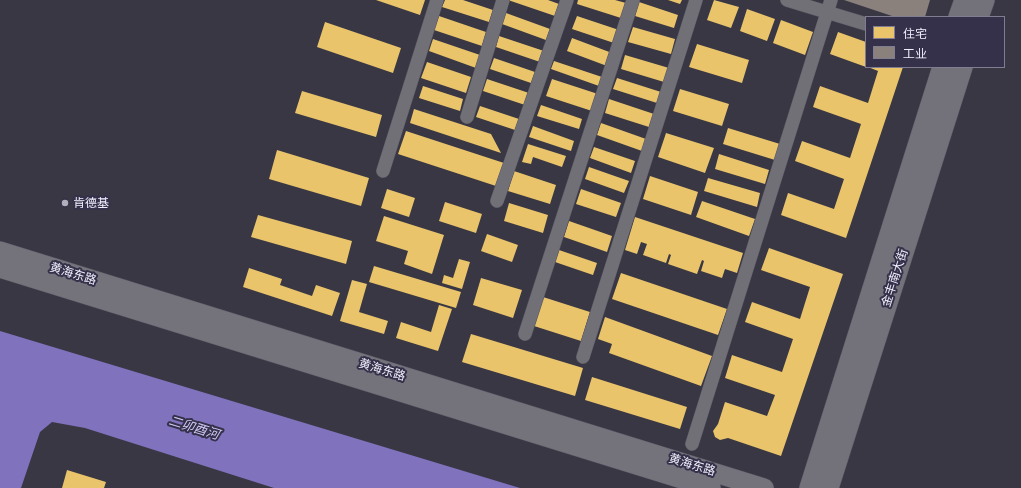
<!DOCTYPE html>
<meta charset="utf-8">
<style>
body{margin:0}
#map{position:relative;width:1021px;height:488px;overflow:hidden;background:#393744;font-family:"Alegreya Sans","Noto Sans SC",sans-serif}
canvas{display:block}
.legend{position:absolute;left:865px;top:16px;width:140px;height:52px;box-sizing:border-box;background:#35314a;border:1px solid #807d92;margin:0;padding:5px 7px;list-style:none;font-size:12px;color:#f1effd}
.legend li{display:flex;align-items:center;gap:8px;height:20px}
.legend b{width:20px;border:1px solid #807d92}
</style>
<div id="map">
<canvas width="1021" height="488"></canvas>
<ul class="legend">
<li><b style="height:11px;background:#e9c46a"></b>住宅</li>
<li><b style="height:11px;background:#8a817c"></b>工业</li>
</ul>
</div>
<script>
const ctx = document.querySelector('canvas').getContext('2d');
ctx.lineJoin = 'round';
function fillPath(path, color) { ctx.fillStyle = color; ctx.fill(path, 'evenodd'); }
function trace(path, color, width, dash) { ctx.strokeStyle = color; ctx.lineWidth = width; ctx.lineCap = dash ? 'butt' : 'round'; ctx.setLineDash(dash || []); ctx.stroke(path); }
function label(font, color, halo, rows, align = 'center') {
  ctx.font = font + ' "Alegreya Sans","Noto Sans SC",sans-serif'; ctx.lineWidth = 4; ctx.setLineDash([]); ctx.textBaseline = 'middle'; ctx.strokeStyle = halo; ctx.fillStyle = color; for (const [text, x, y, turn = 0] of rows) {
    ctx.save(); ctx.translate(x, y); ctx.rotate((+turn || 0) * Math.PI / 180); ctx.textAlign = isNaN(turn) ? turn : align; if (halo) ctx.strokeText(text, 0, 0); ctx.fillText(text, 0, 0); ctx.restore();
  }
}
fillPath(new Path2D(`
 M0,331L520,488H274L85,428L52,422L40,432L21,488H0Z`), '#8172bd');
fillPath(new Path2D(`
 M376,0H425L420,15Z
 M445,0H463L493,10L489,22L442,7Z
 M508,0H548L559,4L555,16Z
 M578,0H615L626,3L621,18L577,4Z
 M668,0H682L680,4Z
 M714,0L739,7L731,28L707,20Z
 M639,2L678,15L674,28L635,16Z
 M747,9L775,19L767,41L740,31Z
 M506,13L550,29L546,40L502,24Z
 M439,16L486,32L482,46L434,30Z
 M577,16L619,30L614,43L572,29Z
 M781,20L813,32L805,55L773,43Z
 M325,22L401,48L393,73L317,47Z
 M633,27L675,39L671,54L628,42Z
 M838,32L866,42V67L830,54Z
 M499,36L544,51L540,62L496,47Z
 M572,38L612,53L607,66L567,51Z
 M433,39L480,55L476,68L429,51Z
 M697,44L749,60L742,83L689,67Z
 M625,55L669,68L664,82L621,69Z
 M494,58L535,72L531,83L490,69Z
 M554,61L602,77L599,86L551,69Z
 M427,62L471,77L466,93L421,78Z
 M868,67H903L846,238L781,215L788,193L834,209L844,179L795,161L802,141L850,158L861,124L813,107L820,86L868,103L878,71Z
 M617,78L661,92L657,103L613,89Z
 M487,79L529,93L525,105L483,91Z
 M552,79L598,94L592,111L546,96Z
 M423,86L463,99L460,111L419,98Z
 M680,89L729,104L722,126L673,111Z
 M302,91L382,115L376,137L295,113Z
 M609,99L654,114L649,127L605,113Z
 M541,105L582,119L579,129L537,116Z
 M480,106L519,119L515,130L476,117Z
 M414,109L491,134L501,153L410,123Z
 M601,123L646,139L642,151L597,135Z
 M533,126L574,141L571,151L529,137Z
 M728,128L780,144L775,160L723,144Z
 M406,131L504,163L496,186L398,154Z
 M666,133L714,148L705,173L658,157Z
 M528,144L566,156L562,167L533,157L531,164L522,162Z
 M594,147L635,161L631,173L590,158Z
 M277,150L369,178L361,206L269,179Z
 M719,154L769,170L765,184L715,169Z
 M589,167L629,181L624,193L585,179Z
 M514,171L556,185L550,204L508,191Z
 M650,176L698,192L691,215L643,199Z
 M708,178L760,193L757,207L704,191Z
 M387,189L415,198L409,217L381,208Z
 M581,189L621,203L616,217L576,204Z
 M702,201L755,219L749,236L696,217Z
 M445,202L482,214L476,233L439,221Z
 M509,203L548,215L543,233L504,221Z
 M258,215L352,241L346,264L251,237Z
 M384,216L444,235L432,274L404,264L408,251L376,241Z
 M635,217L743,253L737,273L725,269L722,278L701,271L704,261L702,260L697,274L668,264L671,255L669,254L666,263L643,255L647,244L641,242L637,254L625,250Z
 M569,221L612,236L607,252L564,237Z
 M487,234L518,245L512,262L481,251Z
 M769,248L843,274L781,456L728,438L720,440L715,437L713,431L718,424L725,402L767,416L775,395L725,378L732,355L782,372L793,339L745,322L752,302L800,319L810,287L761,270Z
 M559,250L597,263L593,275L555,262Z
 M459,259L470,262L462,289L442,283L444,275L453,278Z
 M374,266L461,292L456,308L369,282Z
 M249,268L282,279L280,285L312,296L316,285L340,293L332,316L243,287Z
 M621,273L727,309L718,335L612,299Z
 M481,278L522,290L513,318L473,305Z
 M352,280L367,284L359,312L388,321L384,334L340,321Z
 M543,297L590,312L581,341L534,326Z
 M439,305L452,309L438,351L396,338L401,322L431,332Z
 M605,317L712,356L701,386L609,353L612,344L598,339Z
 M471,334L583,368L575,396L462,362Z
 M592,377L687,407L680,429L585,400Z
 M67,470L106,482L104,488H62Z`), '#e9c46a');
fillPath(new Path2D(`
 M844,0H930L925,17H895Z`), '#8a817c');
const street = new Path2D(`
 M787,0L866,24
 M467,117L503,0
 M383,171L437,0
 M497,201L567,0
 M525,334L633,0
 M583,357L696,0
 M692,444L831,0`);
const secondary = new Path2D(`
 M0,251L764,488
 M0,268L711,488`);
const primary = new Path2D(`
 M959,17L965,0
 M978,17L984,0
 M810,488L943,67
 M828,488L962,67`);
trace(street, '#575561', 14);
trace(secondary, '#575561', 20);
trace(primary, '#575561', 22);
trace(street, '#717076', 13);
trace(secondary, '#74737b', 19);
trace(primary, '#73727b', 21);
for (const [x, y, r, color] of [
 [65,203,4,"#b1afbc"]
]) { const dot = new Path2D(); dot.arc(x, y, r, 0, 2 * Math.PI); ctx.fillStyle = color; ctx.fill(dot); trace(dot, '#35314a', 1.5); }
label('12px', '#f1effd', '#35314a', [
 ["肯德基",73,203]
], 'left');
label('12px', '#f1effd', '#35314a', [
 ["黄海东路",73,274,17],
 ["金丰南大街",895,278,-72],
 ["黄海东路",382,370,17],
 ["黄海东路",692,465,17]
]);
label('italic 13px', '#d0caf5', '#35314a', [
 ["二卯酉河",194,428,17]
]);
</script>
